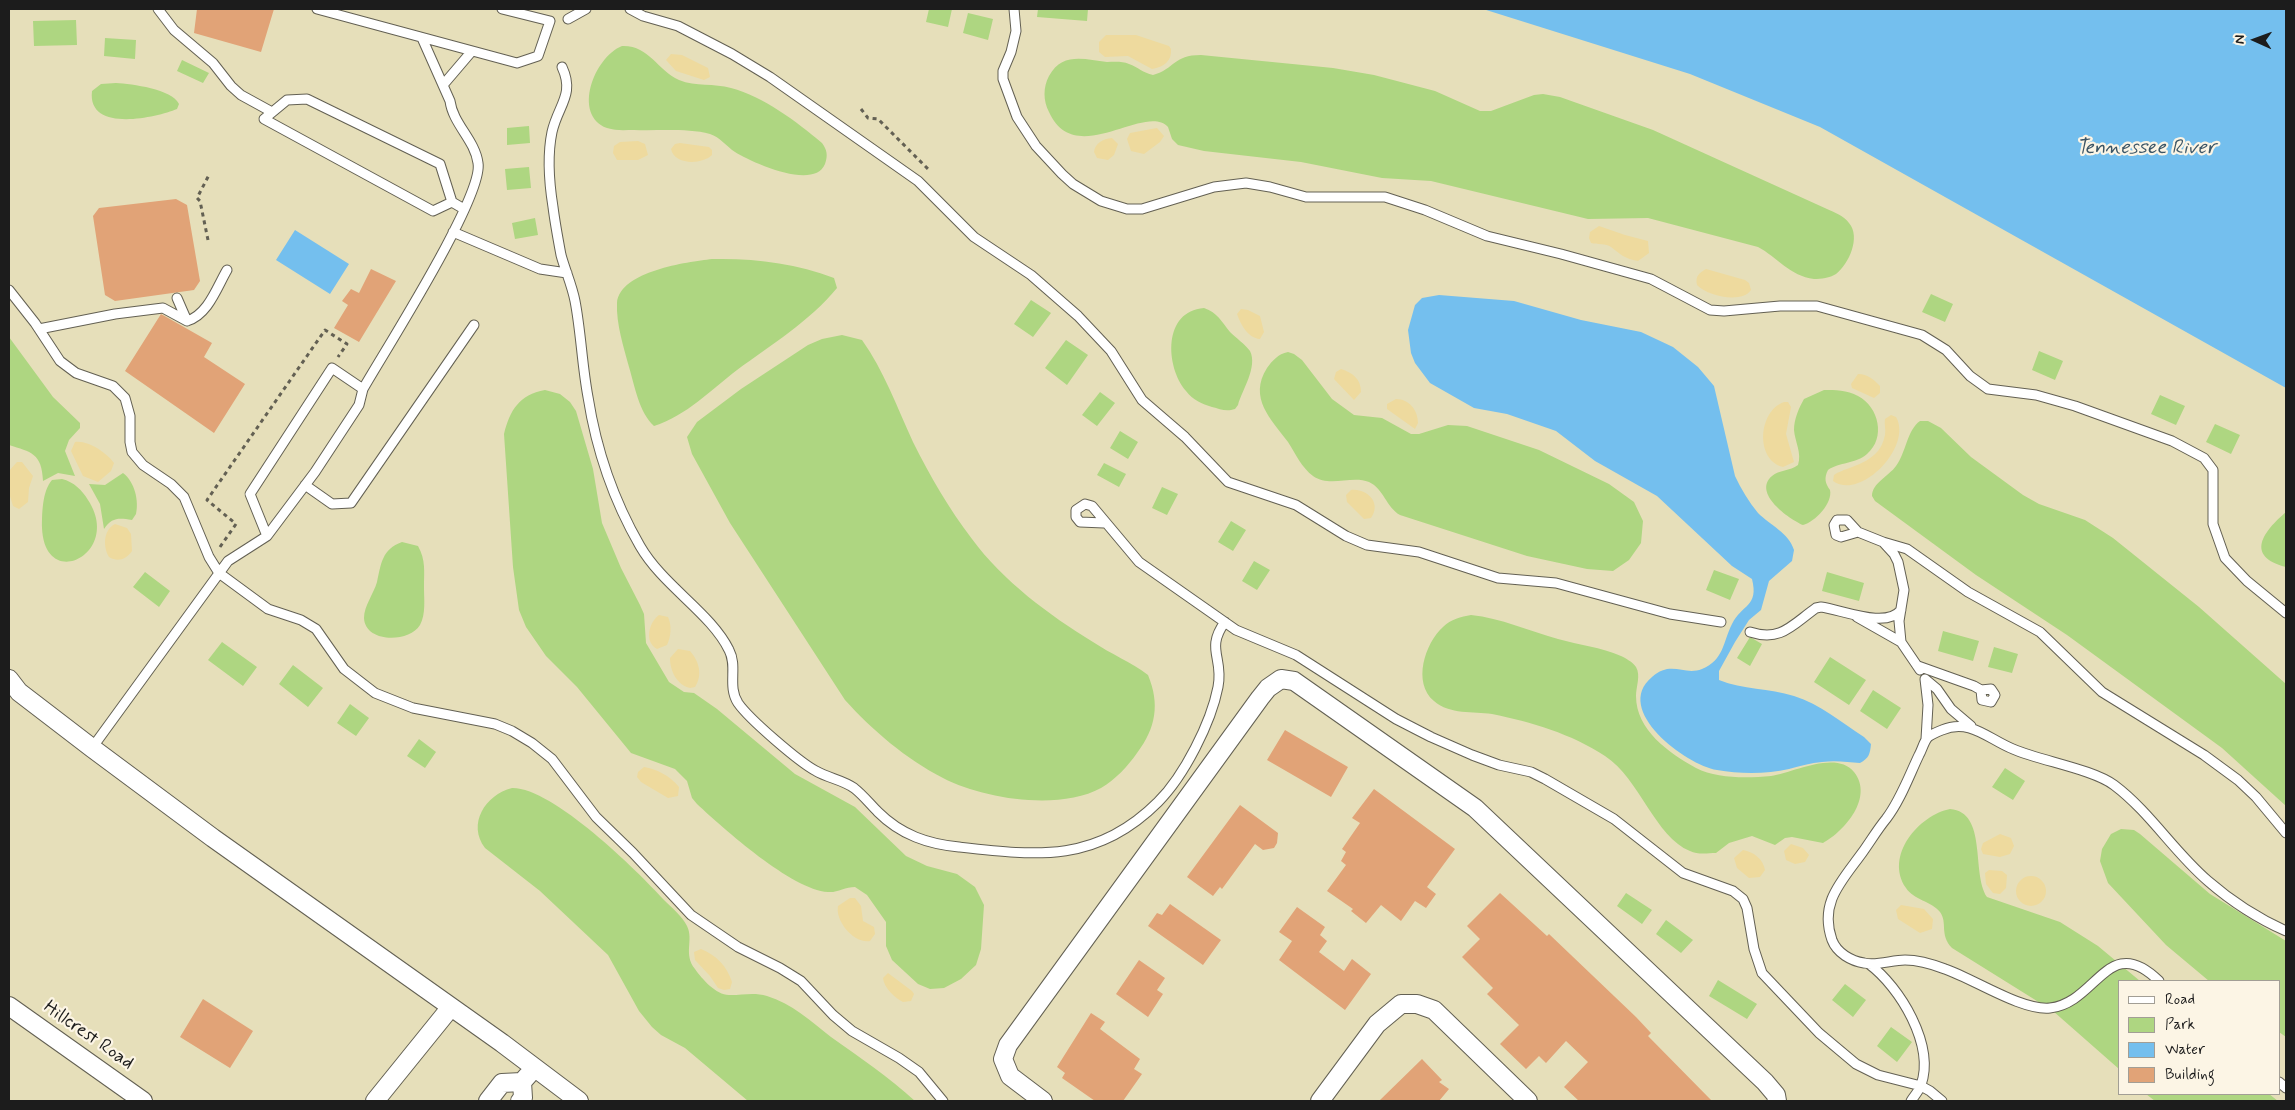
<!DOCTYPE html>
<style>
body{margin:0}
#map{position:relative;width:2295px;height:1110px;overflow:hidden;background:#e6dfba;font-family:Mynerve,sans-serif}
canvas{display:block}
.frame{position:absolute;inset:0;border:10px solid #1c1c1c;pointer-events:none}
.legend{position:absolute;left:2118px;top:980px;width:162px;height:115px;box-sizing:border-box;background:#fcf5e5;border:1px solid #a29e95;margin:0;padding:6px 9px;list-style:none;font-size:15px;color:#1c1c1c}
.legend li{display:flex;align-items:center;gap:10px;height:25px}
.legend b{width:25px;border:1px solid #a29e95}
.north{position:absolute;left:2230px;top:15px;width:50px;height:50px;-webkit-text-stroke:4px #fcf5e5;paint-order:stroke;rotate:272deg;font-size:14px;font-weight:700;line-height:20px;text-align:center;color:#1c1c1c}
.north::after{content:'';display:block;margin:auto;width:18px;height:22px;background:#1c1c1c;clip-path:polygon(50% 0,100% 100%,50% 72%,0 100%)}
</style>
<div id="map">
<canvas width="2295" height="1110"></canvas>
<div class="frame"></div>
<ul class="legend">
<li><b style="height:6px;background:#fff"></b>Road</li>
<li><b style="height:14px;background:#aed681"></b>Park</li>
<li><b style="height:14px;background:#74bfee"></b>Water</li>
<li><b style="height:14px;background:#e1a377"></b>Building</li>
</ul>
<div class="north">N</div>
</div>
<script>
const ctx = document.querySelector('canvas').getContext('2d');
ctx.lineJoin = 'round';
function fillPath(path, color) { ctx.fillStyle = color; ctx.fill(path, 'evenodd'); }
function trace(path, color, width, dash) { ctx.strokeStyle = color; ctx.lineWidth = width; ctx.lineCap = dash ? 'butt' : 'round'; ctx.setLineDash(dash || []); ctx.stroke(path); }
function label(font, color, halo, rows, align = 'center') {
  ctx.font = font + ' Mynerve,sans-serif'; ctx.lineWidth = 4.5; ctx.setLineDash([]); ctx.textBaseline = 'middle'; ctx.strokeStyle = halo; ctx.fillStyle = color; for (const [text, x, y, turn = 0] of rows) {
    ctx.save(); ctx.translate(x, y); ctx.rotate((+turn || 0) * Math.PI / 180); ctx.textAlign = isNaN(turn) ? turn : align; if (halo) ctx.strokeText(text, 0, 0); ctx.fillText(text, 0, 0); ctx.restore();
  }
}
fillPath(new Path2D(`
 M929,9H952L948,27L926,22Z
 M1038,9H1088L1087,21L1037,17Z
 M968,13L993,19L988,40L963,33Z
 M76,20L77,45L34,46L33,21Z
 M105,38L136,40L135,59L104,56Z
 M622,46C649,45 657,70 679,80C696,87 714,83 731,88C764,97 796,121 822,143C827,150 828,155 825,164C814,191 751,162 735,152C726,146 720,137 710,134C687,128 658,131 634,130C625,130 616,131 607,128C572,115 594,57 622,46Z
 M1201,55L1333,68L1374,75L1435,91L1480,111H1491L1534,95L1543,94L1560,97L1653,130L1827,209C1834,212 1844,216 1849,223C1861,237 1849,264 1836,274C1830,278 1821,279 1814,279C1790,276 1777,257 1758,247L1648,218L1588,219L1431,181L1382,178L1301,162L1204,151L1178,145L1172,139L1168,127C1145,102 1075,170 1049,112C1043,101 1043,87 1049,76C1062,52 1084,59 1107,62C1114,62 1122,61 1129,64C1138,67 1143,73 1153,75C1175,69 1173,55 1201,55Z
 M182,60L209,73L203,83L177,71Z
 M116,83C132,84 172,89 179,104L177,109C155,118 87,133 92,91L101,84Z
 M529,126L530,143L507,145V128Z
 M529,167L531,188L507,190L505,169Z
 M535,218L538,235L515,239L512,223Z
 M712,259C754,258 795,263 834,278L837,288C810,321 771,345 737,370C711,390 686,416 654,426C639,412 635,387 629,367C624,348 616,324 617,303C620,271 687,262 712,259Z
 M1931,294L1953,304L1945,322L1922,312Z
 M1031,300L1051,313L1033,337L1014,324Z
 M1204,308C1218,313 1221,321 1230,332C1236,338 1245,344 1250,351C1258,367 1242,390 1238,405L1235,409C1226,412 1220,409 1212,407C1202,404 1193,400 1186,391C1165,366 1163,311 1204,308Z
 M842,335L862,340C884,371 897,407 913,442C930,476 949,509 972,539C1003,581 1049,615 1093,642C1111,654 1131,662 1148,675C1160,704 1156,728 1137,753C1128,766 1115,780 1101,788C1059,811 984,799 943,778C906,759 872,730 845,700L730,523L692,454L687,437L697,422L741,389L808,345L822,339Z
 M9,337L53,397L80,423V428L69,440L65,451L75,476L58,473L43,481C42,453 31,452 9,445Z
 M1066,340L1088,355L1067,385L1045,368Z
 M2039,351L2063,361L2055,380L2032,370Z
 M1288,352L1294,354L1302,360L1332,399L1354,415L1382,418L1411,434H1419L1448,425L1467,426L1539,450L1609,484L1634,502L1643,521L1641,543L1629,560L1613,571L1587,569L1527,556L1400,515C1386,507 1384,489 1369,482C1351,475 1330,488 1313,476C1302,468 1295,453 1288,442C1271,419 1248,398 1267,368C1272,361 1278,354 1288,352Z
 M545,390L560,394L570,402L576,411L593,469L602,523L621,568L640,605L644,614L646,643L669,682L684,692L694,693L717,709L795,774L855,807L906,856L927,866L957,874L975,887L984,905L981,949L976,965L961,979L944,988L930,989L918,984L892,960L886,946V922L867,895L855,887C845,887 837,893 828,892C792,890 724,829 697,804L692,798L687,781L675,769L631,753L577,687L546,656L526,627L519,610L513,567L504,434C510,410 519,395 545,390Z
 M1824,390C1835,390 1847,390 1858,396C1879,407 1886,438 1867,454C1856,464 1839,462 1828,470C1824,478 1825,483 1830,490C1833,503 1815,522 1803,525C1789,519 1752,493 1772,476C1779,470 1790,471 1798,465C1802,453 1795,442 1794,430C1794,419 1799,408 1804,399Z
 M1100,392L1115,403L1097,426L1082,415Z
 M2160,395L2185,406L2176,425L2151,414Z
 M1920,421H1928L1941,428L1971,457L2023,495L2039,504L2085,520L2113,538L2199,607L2286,684V806L2222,748L2067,635L1976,575L1875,501L1872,496C1872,483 1889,476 1896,466C1906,453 1907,430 1920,421Z
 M2215,424L2240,435L2231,454L2206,442Z
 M1120,431L1138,442L1128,459L1110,448Z
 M1104,463L1126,474L1119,487L1097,475Z
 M123,473C135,482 139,501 136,514L132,520C119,518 112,517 104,529L100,504L89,484L105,485Z
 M62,479C74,482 82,490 88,500C123,553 45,593 42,528C42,515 42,491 52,480Z
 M1162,487L1178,494L1167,515L1152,508Z
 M2286,512V567C2244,556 2264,531 2286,512Z
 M1231,521L1246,530L1233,551L1218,542Z
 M402,542L418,546C426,560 424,572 424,587C424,600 426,614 420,625C409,643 365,643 364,618C364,606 374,593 377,582C381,564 382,549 402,542Z
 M1254,561L1270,570L1257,590L1242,581Z
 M1714,570L1739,579L1730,600L1706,590Z
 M145,572L170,591L159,607L133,587Z
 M1827,572L1864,583L1859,601L1822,591Z
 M1471,615C1501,618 1529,631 1558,639C1579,645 1601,647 1621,656C1625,658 1633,662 1636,667C1641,675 1636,687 1636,696C1636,730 1669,753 1696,768C1717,779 1748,778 1771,776C1793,773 1836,750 1854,772C1874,797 1845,831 1823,843L1792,837L1785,838L1775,845L1752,836L1729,843L1716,853C1708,853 1698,855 1690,851C1655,837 1640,779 1605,756C1572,734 1531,722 1492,714C1473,711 1450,715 1434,701C1412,683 1425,643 1443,627C1451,619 1461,617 1471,615Z
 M1943,631L1979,641L1973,661L1938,651Z
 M1750,637L1762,644L1750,666L1737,658Z
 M222,642L257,667L243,686L208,660Z
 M1994,647L2018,654L2012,673L1988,667Z
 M1830,657L1866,680L1849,705L1814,682Z
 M293,665L323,688L308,707L279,684Z
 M1873,690L1901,708L1887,729L1860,711Z
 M350,704L369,718L356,736L337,723Z
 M419,739L436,752L425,768L407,756Z
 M2005,768L2025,781L2013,800L1992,787Z
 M512,788C552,787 637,870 664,900C672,908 682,916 687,926C694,940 683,954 695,969C702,979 717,996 730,995C744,995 754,992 767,996C791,1003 812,1022 831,1037C859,1057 889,1077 915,1101H748L685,1048L661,1035L652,1027L639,1011L608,955L540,891L485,848C467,824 485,795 512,788Z
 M1950,809C1988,812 1971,873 1987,897L2060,922L2098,946L2140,981H2119V1069L2053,1011L1952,948C1939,934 1948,923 1940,912C1931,901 1914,900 1906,888C1884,856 1919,815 1950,809Z
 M2121,829L2134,830L2140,834L2210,894L2286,941V1037L2279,1032V981H2209L2166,945L2108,883L2100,861L2102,849L2111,834Z
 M1626,893L1652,910L1642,924L1617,906Z
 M1666,920L1693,940L1681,953L1656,934Z
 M1718,980L1757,1004L1747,1019L1709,996Z
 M1845,984L1866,1000L1853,1017L1832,1000Z
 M1891,1027L1912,1042L1897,1062L1877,1046Z
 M2146,1094H2269L2278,1101H2155Z`), '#aed681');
fillPath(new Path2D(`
 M1106,35H1136L1169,46L1171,49C1172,61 1164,67 1152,69L1128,56L1105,57L1099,52V42Z
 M671,54L682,55L708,68L710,77L704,80L676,71L666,60Z
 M1157,128L1164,136L1160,142L1144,154L1131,151L1127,139L1130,133Z
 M1112,138L1118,144L1114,155L1108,160L1097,158L1094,152C1095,143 1103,139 1112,138Z
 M620,142L638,141L645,144L648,155L638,160H617L613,153L614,146Z
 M680,143L709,147L712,150V155C702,165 674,165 671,149L675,144Z
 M1599,226L1625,235L1648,241L1649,253L1638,261C1625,259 1620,254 1611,247C1606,243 1597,245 1591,243L1589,238L1590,232Z
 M1706,269L1745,280L1749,283L1751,290C1742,304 1707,296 1697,285C1695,276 1699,273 1706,269Z
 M1241,309L1248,310L1260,316L1264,332L1260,339C1248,338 1241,325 1237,314Z
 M1341,369C1353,373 1361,379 1361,392L1354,400L1334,379L1336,372Z
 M1858,374C1868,374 1874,380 1880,386V393L1874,398L1852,388L1851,384Z
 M1396,399C1409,399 1418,410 1418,423L1415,429L1387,409V404Z
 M1784,402H1788L1791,407L1786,434L1794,462L1783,467C1755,460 1758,411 1784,402Z
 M1891,415L1896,417C1913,446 1861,501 1833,481L1834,475L1837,473C1857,464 1880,461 1885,435C1886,429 1884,424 1885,419Z
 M75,442C88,440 107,453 114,463L111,471L98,482L83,476L71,451Z
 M17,462H22L33,476L29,488L28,502L19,509L13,506L9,493V471Z
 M1351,490C1367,488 1382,503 1371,518L1364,519L1347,502L1346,495Z
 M115,524L127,528L131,534L132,551C126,560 117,562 109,557C103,547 103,530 115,524Z
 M659,615L668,617C672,625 671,637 667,645L657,649C644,642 649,622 659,615Z
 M678,649L690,651C699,661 703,675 695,687L690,688C677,685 670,671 670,658Z
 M644,767C657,769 670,776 679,787L678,796L668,798L641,782L637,777L638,772Z
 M2000,834L2011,838L2014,846L2010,854L2000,857L1983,854L1981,849L1983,843Z
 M1791,844L1803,848L1809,855L1805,862L1795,864L1786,860L1784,851Z
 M1743,850C1754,852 1763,859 1765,870L1760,877L1749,878L1737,868L1734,858Z
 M1989,870L2002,871L2007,875L2006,888L2000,894L1993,893L1986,884L1985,873Z
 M2016 891a15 15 0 1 1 30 0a15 15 0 1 1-30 0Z
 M850,898H855L861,906L863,921L874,927L875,934L870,941C854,944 835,921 838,906Z
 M1901,905L1924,909L1933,919L1932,929L1920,933L1898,919L1896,910Z
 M701,949C716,955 727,966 732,982L730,989L724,990L718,988L710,976L695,960L694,952Z
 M888,973L912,991L914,994L911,1001L903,1002C895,998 884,988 883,978Z`), '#eeda9e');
fillPath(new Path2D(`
 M1483,9H2286V388L1820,127L1690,74Z
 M295,230L349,264L330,294L276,260Z
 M1439,295L1514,301L1581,320L1641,332L1673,347L1698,367L1714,386L1735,476C1741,489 1749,502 1758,513C1770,525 1789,533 1794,550L1792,561L1769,581L1761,610L1749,620L1735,642L1719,671V680C1743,690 1769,688 1794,696C1820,704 1842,723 1864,737L1871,744C1870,754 1869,758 1860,763C1848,762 1835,760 1822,762C1811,763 1800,766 1789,769C1767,774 1740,774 1717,770C1686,765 1612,710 1652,677C1671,660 1684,676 1702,669C1724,660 1723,642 1732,624C1742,604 1759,607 1752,579L1732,566L1657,496L1595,461L1556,431L1507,414L1474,408L1430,383L1415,363L1411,353L1408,330L1415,305L1422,298Z`), '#74bfee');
fillPath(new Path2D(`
 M197,9H274L261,52L194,33Z
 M176,199L187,205L200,281L194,290L115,301L105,295L93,216L99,208Z
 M371,269L396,281L359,342L334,328L348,305L342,301L351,289L359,293Z
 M161,314L212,343L204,357L245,384L214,433L125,371Z
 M1285,730L1348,767L1331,797L1267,760Z
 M1374,789L1455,849L1427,887L1436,894L1426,908L1415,901L1401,921L1381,905L1366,923L1351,911L1353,909L1327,891L1346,865L1341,861L1346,852L1342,849L1360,823L1352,818Z
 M1240,805L1278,833L1277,843L1274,848L1263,850L1255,844L1222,889L1220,887L1213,896L1187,877Z
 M1500,893L1547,936L1549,934L1636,1017L1651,1033L1648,1036L1712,1101H1579L1564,1087L1588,1062L1566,1041L1546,1063L1539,1056L1526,1069L1500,1044L1519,1025L1487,994L1493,988L1462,957L1480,939L1467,926Z
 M1170,904L1221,940L1203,965L1148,926L1157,913L1162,915Z
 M1297,907L1325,927L1320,935L1327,941L1319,952L1344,971L1352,959L1371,974L1345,1010L1279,960L1292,941L1279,932Z
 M1139,960L1165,978L1157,990L1163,994L1148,1017L1116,994Z
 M203,999L253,1031L230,1068L180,1037Z
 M1091,1013L1105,1022L1100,1029L1140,1059L1134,1069L1142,1074L1123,1101H1095L1062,1078L1065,1073L1057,1067Z
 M1422,1059L1442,1080L1439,1082L1449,1089L1439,1101H1379Z`), '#e1a377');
const service = new Path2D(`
 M158,9L174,30L213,63L231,86L241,95L272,112
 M317,9L517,63L538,56L550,21L502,9
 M630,9L643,16L678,26L732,54L770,77L918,181L974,237L1031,275L1078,316L1111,351L1142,400L1185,437L1228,482L1296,505L1346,536L1367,545L1419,552L1498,578L1556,583L1670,614L1721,622
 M1014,9L1016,31L1011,52L1003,71V79L1017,117L1036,146L1062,174L1073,184L1101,201L1127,209H1142L1214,187L1246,183L1270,187L1306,197H1385L1425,210L1487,236L1561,254L1651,279L1710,310L1724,311L1780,306H1817L1922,335L1946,350L1970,376L1988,389L2036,395L2075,406L2172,441L2204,458L2213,470V524L2225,558L2247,581L2286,613
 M568,19L586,9
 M562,67C575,95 558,105 552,132C547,156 549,182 553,207C555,223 558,239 561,255C565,270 572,285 575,301C581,332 582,365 588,397C596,448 614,501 640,546C663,586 711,613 729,650C738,667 727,686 738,703C749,719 799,762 816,771C828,778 843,780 854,788C863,795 870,804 878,812C901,835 928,844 959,847C1038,856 1097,863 1158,802C1184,776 1211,723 1218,687C1224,658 1205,649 1225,622
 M443,85L472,51
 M452,202L433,211L264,119L287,100L307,99L440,164L452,202L464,209
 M453,232L540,269L567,273
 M9,290L35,323L60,361L76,373L113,386L125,398L130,416V442L132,452L143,465L171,484L184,497L209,557L219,573L268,609L301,620L316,629L344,669L375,693L413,708L495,724L512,731L532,743L552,759L596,817L633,853L691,915L738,947L780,968L801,981L833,1015L852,1031L899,1058L919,1072L943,1101
 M177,298L187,321
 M39,329L115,314L163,308L187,321C208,315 217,287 227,270
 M305,485L332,504L351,503L474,325
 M1104,523L1080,522L1076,517V510L1085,504L1092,506L1139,562L1236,630L1296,655L1396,719L1431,737L1472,755L1499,765L1531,772L1545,779L1614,819L1683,873L1733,891L1743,899L1747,908L1754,949L1762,973L1819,1033L1856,1064L1878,1075L1921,1086L1930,1091L1942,1101
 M1858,532L1841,537L1836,535L1834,525L1837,520H1847L1858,532L1883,542L1894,554L1898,562L1904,590L1899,621L1901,642
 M267,536L250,494L332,368L363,389C384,352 484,196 478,163C475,140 453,124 450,101L422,38
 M1883,542L1907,549L1968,592L2040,632L2102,692L2204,755L2238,780L2256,797L2286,833
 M1857,617L1901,642L1920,670
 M1750,632C1781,642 1792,625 1816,608L1821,607C1843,610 1886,629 1901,610
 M1918,666L1974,686L1981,690L1982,700L1991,702L1995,695L1991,689L1981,690
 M1926,739L1928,705L1925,679L1937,689L1951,709L1971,726
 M92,748L228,561L267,536L315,472L359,405L363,389
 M1869,964C1900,987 1935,1045 1921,1085C1919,1091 1914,1096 1911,1101
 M2159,981C2108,931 2097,1003 2050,1008C2022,1011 1974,979 1945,969C1932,964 1919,960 1905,960C1892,960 1877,966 1864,963C1851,961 1837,953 1832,940C1819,903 1841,882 1862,853C1870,842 1877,830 1886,819C1900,801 1909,776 1919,755C1922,750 1924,741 1928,737C1932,734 1937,732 1942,730C1970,718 1988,739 2013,749C2041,761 2092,769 2114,785C2150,812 2174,852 2208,881C2231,901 2259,919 2286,931
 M2279,1082L2286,1088`);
const minor = new Path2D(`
 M9,679L19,692L92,748L213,838L502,1043L579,1101
 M9,1006L143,1101
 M375,1101L451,1007
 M488,1101L502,1083L522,1082
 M520,1101L523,1098L522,1082L530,1073
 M1043,1101L1010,1076L1003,1059L1008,1045L1260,698L1268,688L1281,679L1294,681L1475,808L1765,1082L1776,1095L1777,1101
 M1320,1101L1377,1024L1401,1004H1417L1434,1010L1528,1101`);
trace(service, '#636053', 11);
trace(minor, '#636053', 20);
trace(new Path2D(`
 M861,109L868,118L878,119L928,169
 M208,240L200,201L197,198L209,175
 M220,547L236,524L207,500L325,330L347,344L338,357`), '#636053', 3, [4, 4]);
trace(service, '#fff', 9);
trace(minor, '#fff', 18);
label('19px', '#1c1c1c', '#fcf5e5', [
 ["Hillcrest Road",88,1036,35]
]);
label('italic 20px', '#3b5566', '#fcf5e5', [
 ["Tennessee River",2146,149]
]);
</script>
